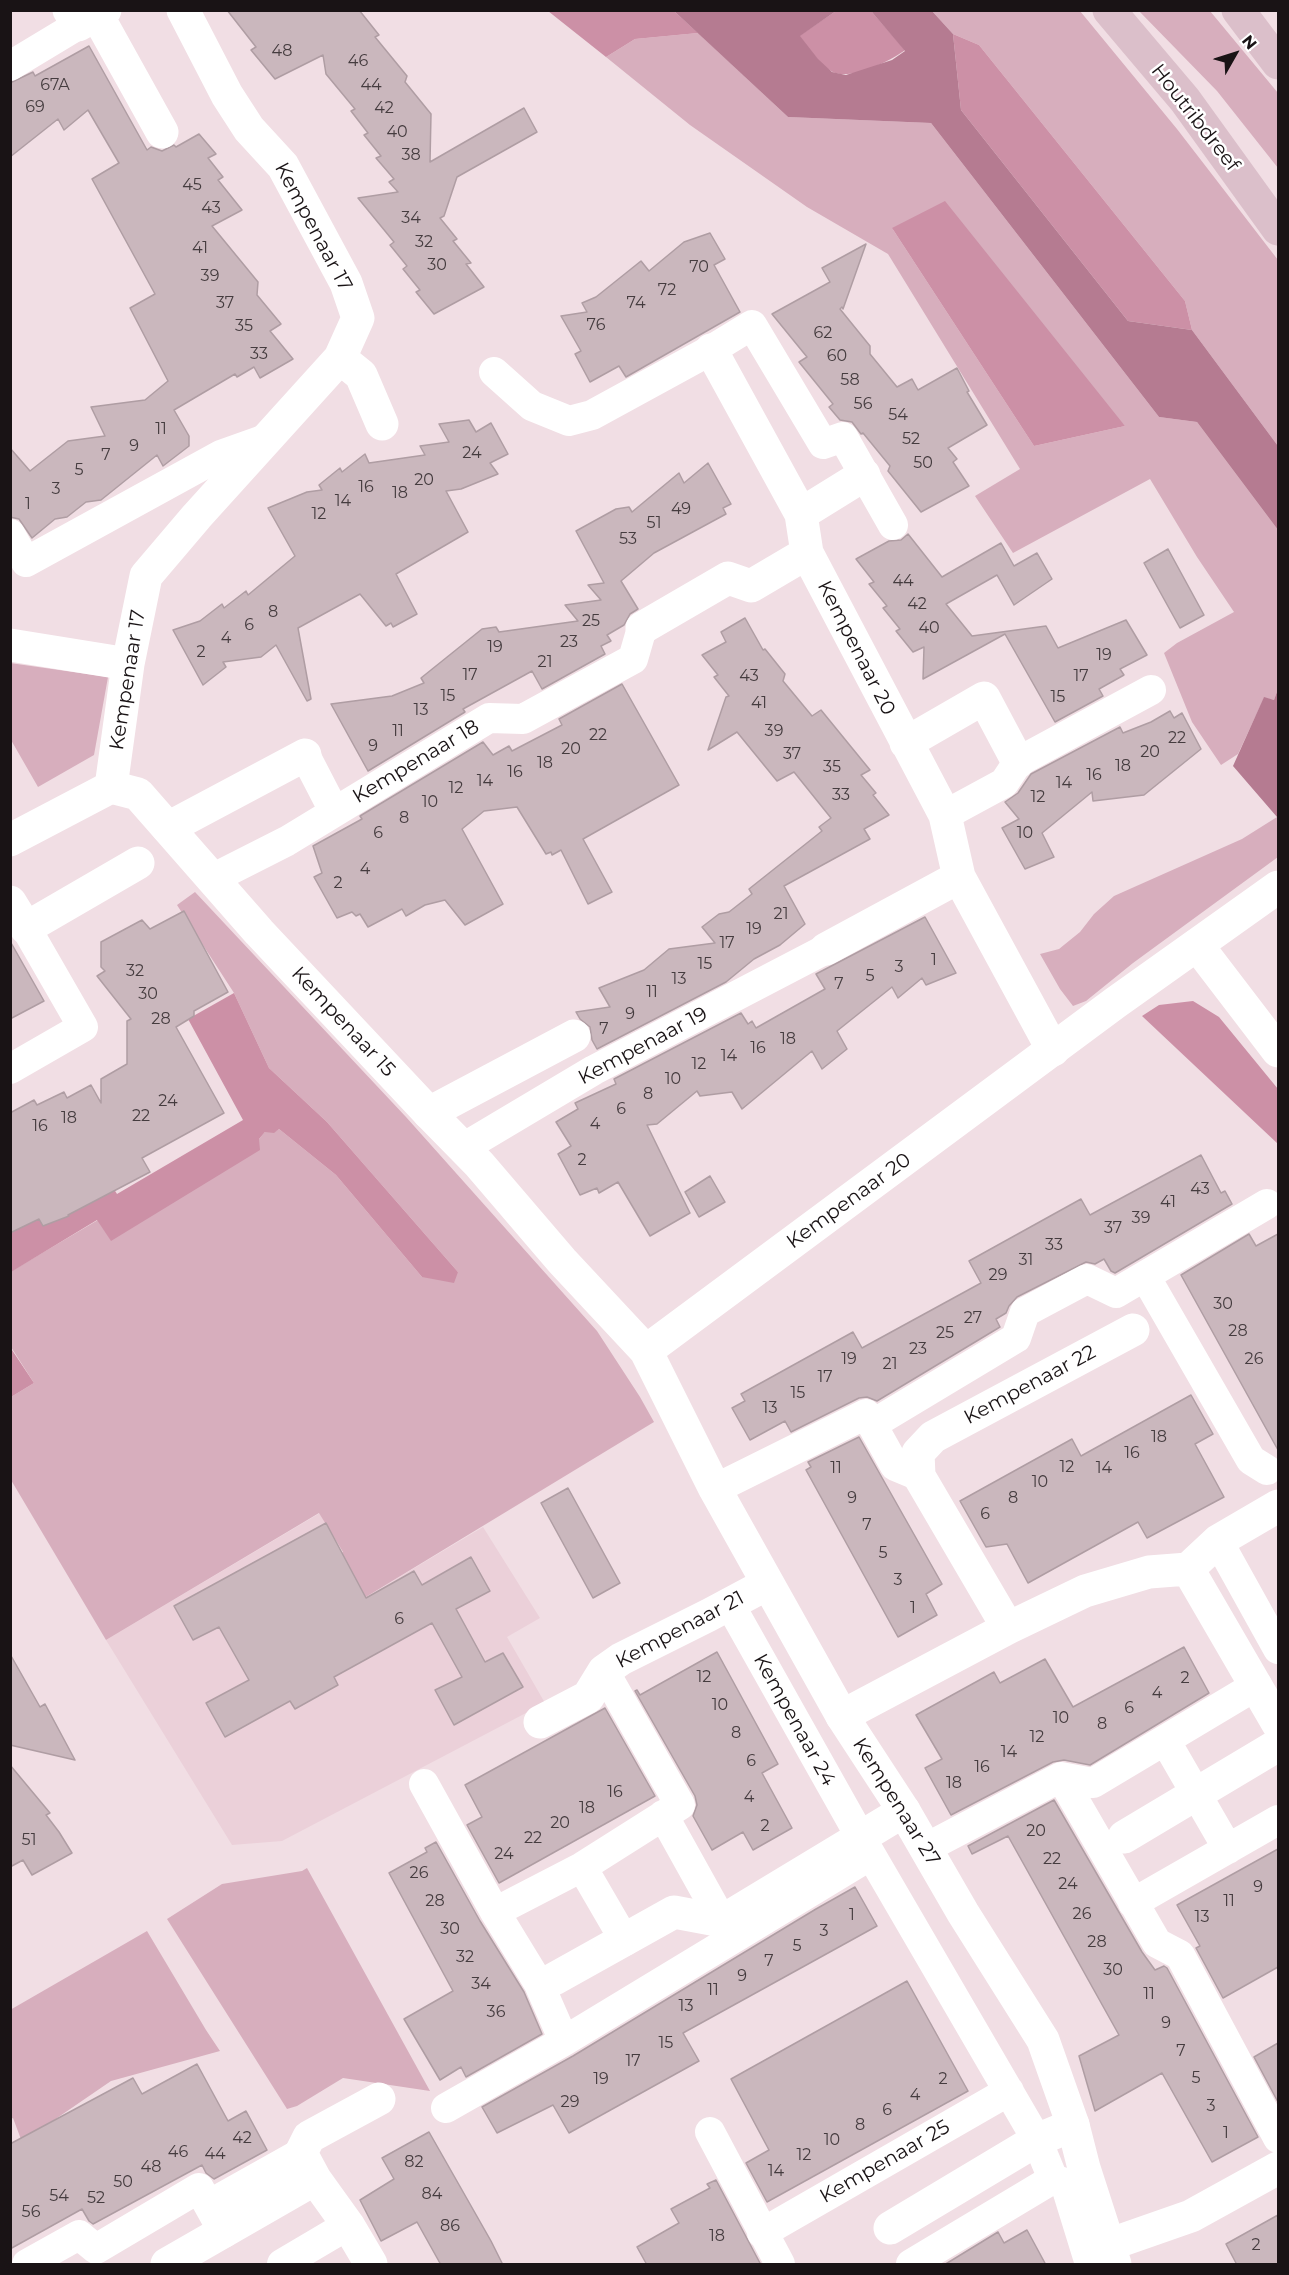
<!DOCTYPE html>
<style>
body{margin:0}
#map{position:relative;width:1289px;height:2275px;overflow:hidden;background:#f1dee4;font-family:Montserrat,sans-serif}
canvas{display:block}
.frame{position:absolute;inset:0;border:12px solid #191315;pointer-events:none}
.north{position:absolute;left:1205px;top:24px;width:60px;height:60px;-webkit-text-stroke:4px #fff;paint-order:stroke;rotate:51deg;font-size:16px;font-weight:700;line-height:24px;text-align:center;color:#191315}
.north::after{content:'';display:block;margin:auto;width:21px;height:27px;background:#191315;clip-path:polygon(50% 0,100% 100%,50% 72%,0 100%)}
</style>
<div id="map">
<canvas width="1289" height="2275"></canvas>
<div class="frame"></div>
<div class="north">N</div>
</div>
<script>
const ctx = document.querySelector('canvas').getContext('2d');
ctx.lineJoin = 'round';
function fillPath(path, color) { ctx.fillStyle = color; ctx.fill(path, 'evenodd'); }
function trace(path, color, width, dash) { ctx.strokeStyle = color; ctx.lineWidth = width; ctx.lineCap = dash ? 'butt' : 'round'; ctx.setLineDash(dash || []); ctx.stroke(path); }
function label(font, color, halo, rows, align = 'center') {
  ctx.font = font + ' Montserrat,sans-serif'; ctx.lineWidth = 5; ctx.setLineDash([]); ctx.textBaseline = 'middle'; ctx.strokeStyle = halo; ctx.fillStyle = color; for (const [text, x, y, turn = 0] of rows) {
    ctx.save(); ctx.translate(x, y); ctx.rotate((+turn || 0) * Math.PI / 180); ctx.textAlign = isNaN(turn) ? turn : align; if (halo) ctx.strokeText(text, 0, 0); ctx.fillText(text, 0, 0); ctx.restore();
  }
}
fillPath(new Path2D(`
 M320,1513L343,1553L326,1563L351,1606L483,1527L540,1618L507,1637L545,1703L282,1841L232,1845L106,1640Z`), '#ebd0d9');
fillPath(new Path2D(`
 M932,11H1080L1177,129L1278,260V446L1192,330L1185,301L979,45L953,34Z
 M1139,11H1210L1278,93V168L1217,91Z
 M698,33L788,117L931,123L1159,417L1197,422L1278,530V689L1274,700L1264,698L1238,754L1221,765L1192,722L1164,653L1177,643L1234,612L1197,557L1150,479L1013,553L975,496L1020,469L888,254L807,207L690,125L606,57L635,39ZM892,228L1125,426L1034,446Z
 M10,663L108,677L94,755L38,787L11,740Z
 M1278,814V857L1133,963L1086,1001L1073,1006L1060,989L1040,954L1059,949L1080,932L1094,914L1114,896L1242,839L1277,817Z
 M195,892L406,1117L597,1331L640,1397L654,1422L351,1606L326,1563L343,1552L319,1513L106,1640L11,1480V1397L34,1383L11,1347L10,1272L98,1220L111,1240L259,1139L265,1132H274L279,1129L336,1175L422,1277L458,1272L327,1122L269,1068L234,993L177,905Z
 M307,1868L430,2091L343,2078L297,2106L287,2109L167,1919L222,1884L302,1871Z
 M147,1931L206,2030L220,2051L111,2081L22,2142L13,2118L11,2119L10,2010Z`), '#d7aebd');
fillPath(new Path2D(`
 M548,11H674L698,33L635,39L606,57Z
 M836,11H871L905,50C891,61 848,82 831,71C818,63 809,48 799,36Z
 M953,34L979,45L1185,301L1192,330L1128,321L961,110Z
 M945,201L1125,426L1034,446L892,228Z
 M234,993L269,1068L327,1122L458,1272L454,1283L422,1277L336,1175L279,1129L274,1133L265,1132L259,1139L260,1150L111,1241L97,1220L11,1272L10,1226L103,1172L117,1194L243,1120L188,1019Z
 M1193,1001L1219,1017L1278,1089V1144L1142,1016L1159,1005Z
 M10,1347L34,1383L11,1397L10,1396Z`), '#cc90a6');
fillPath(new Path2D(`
 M674,11H836L800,36L818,59L832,72L846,75L892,60L905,51L871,11H932L953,34L961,110L1128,321L1192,330L1278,446V530L1197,422L1159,417L931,123L788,117Z
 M1278,689V814L1277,817L1233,766L1264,697L1274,700Z`), '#b57b91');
const building = new Path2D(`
 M227,10H359L379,35L375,37L407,76L405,82L431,114L430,162L524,108L537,132L457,177L444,216L440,218L457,239L453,241L471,263L466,264L484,287L434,314L416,292L420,290L403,269L407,266L390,245L394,242L358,198L398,192L389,182L394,179L376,158L381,156L364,135L368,133L351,111L355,109L326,74L323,55L275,79L251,50L256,47Z
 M89,46L147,150L151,147L162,151L174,145L176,147L199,134L216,154L208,158L223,177L218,180L242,210L212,226L258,282L257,295L281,324L270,331L293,359L260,378L254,367L237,377L235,374L174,410L189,436V446L163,466L157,455L101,500L86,502L67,517L55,519L32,538L19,519L10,517V448L30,471L68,441L105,436L91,407L145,400L168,381L130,308L155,294L92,179L119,163L88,110L64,130L58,119L10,157V83L33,72L35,76Z
 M710,233L725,259L714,265L740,312L626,377L619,366L590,382L575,354L581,351L561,316L587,312L582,303L596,297L641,261L649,271L684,242Z
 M866,244L843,309L842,307L840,309L870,346V354L897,387L912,379L918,390L957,368L969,391L967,392L987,425L948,448L957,459L953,462L969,486L921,512L888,471L890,466L863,433L861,434L852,422L840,420L829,407L833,404L799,362L807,357L772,314L830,282L822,268Z
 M469,420L476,432L491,423L508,454L490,463L498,474L461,489L446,491L468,532L396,574L417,614L393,627L391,623L386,626L360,594L298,628L311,699L307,701L276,645L261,657L223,662L226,667L203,685L173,630L200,621L222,604L224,608L246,591L248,595L295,556L268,508L307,492L322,490L319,485L340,468L342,472L365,454L369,463L425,455L420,446L449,442L439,424Z
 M708,463L731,504L723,508L726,514L654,553L621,581L638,609L630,614L624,625L607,635L611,641L601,646L605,654L542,689L532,671L463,709L465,712L368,771L331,704L392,696L424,683L421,678L482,629L496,627L499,632L578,621L565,605L601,600L588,585L604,583L576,531L616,509L629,507L632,512L679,473L684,483Z
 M908,534L942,577L1001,543L1014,566L1037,553L1052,579L1014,605L997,575L946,604L972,636L1046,626L1058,648L1126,620L1147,655L1120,669L1124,675L1099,689L1103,696L1055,722L1005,634L923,679L924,647L913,652L896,631L900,629L883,608L887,606L869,584L874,582L856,559L889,541L901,540Z
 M1168,549L1204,615L1180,628L1144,563Z
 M745,618L763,650L765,649L785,674L783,681L812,716L821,710L870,770L861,775L876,793L873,795L889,815L864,829L870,839L784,886L805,924L780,945L754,959L726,982L597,1049L592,1040L590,1027L580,1019L576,1012L610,1007L599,988L644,970L669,949L715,943L702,927L719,914L729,912L752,894L749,889L822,831L819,827L831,818L794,772L777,781L737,732L708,750L726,697L729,696L714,677L718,675L702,655L726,642L721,632Z
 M622,684L679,785L583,839L612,892L588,904L561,850L552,855L551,852L546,854L517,807L484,811L462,829L503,904L465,925L445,900L425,905L406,916L402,909L368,927L360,914L356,916L352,912L337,918L314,877L322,873L313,846L362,819L360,816L483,742L493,755L509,746L512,751L562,725L559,719Z
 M1170,711L1174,718L1182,713L1201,749L1144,795L1093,801L1092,792L1042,833L1054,857L1025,869L1002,828L1019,819L1005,802L1018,793L1031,774L1120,727L1123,733L1151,722Z
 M184,911L228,992L194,1011V1016L176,1027L224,1113L142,1158L150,1172L68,1215L69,1216L43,1226L39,1219L10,1233V1113L34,1100L37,1105L64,1092L67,1098L91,1085L101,1103V1079L127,1064V1021L131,1019L97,976L105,971L101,967V942L142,920L150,929Z
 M925,917L956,973L926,985L922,978L898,998L892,987L837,1031L847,1049L822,1069L812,1051L742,1109L732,1092L700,1096L697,1091L657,1124L647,1125L690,1213L650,1236L618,1182L599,1193L597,1188L580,1195L558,1154L571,1146L556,1122L578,1109L575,1103L616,1084L614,1079L741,1013L748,1024L752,1021L756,1028L825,989L816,974Z
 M10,941L44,1001L10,1019Z
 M1201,1155L1221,1193L1225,1191L1232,1204L1115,1273L1111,1271L1104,1259L1095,1264L1086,1262L1017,1297L1009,1306L1006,1313L996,1319L1000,1327L877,1401L867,1397L859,1398L791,1432L785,1421L750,1440L732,1408L745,1401L741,1394L853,1332L862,1348L981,1283L969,1261L1081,1199L1090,1215Z
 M710,1176L725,1202L699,1217L685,1192Z
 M1249,1234L1256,1246L1278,1234V1450L1181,1275Z
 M1191,1395L1213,1434L1195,1444L1224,1497L1147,1538L1138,1522L1028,1583L1007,1544L986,1547L960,1501L1072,1439L1081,1456Z
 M859,1437L942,1584L926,1594L937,1615L898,1637L806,1470L811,1467L808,1462Z
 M568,1488L620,1583L593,1598L541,1503Z
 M326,1523L366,1598L414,1571L422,1585L471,1557L490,1591L456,1609L485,1662L503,1653L523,1687L454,1725L435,1690L462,1677L432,1623L334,1677L338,1685L295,1709L290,1701L225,1737L206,1703L249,1680L219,1627L193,1640L174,1606Z
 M1184,1647L1209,1693L1090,1765L1064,1760L1053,1762L951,1815L925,1768L942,1759L916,1715L994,1672L1000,1683L1045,1659L1073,1707Z
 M717,1652L778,1764L762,1773L792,1828L753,1850L743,1832L712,1850L693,1816L697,1805L695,1796L635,1691L637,1690L640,1695Z
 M10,1654L40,1707L45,1704L75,1760L10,1745Z
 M605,1708L655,1796L499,1883L467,1825L482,1817L465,1785Z
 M10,1765L50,1813L46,1815L59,1832L72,1853L32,1875L23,1860L10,1867Z
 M1054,1800L1142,1952L1155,1970L1164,1966L1167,1968L1258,2137L1212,2162L1162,2073L1095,2111L1079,2056L1119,2035L1008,1836L972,1854L968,1846Z
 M436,1842L480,1921L524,1992L542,2034L466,2077L461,2067L440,2080L404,2019L453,1991L389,1873L427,1852L425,1848Z
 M1278,1849V1967L1223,1998L1196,1948L1200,1946L1177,1905Z
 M855,1887L877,1926L683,2033L699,2061L569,2133L553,2105L497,2133L482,2107L573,2056L816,1909Z
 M907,1981L968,2091L767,2202L746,2163L769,2150L731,2079Z
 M1278,2043V2102L1254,2057Z
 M197,2064L228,2121L246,2111L267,2150L214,2179L206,2173L202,2165L93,2224L89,2221L82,2209L10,2249V2144L133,2078L142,2094Z
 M429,2132L491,2241L503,2265H441L417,2222L381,2241L360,2200L394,2179L382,2158Z
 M716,2180L761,2265H647L637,2247L679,2223L671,2209L710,2188L707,2184Z
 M1278,2215V2265H1237L1226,2244Z
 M1027,2230L1046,2265H944L998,2232L1004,2243Z`);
fillPath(building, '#cab7bd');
trace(building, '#af9da3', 1.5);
trace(new Path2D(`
 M10,66L78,25
 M494,372L532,406L569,421L592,415L711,350L752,325L823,444L843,437L893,525
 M10,534L26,562L221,455L266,439
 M305,755L334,811
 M945,815L1004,783L1018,762L1151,690
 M212,879L287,841L489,718L523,719L633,659L642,628
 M10,1069L83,1027L26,928
 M463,1148L594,1070L826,949
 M1145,1276L1251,1460L1267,1470
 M873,1424L1016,1338L1025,1312L1087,1279L1116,1293L1267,1204
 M715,1489L866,1414L895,1466L919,1476
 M1218,1541L1278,1649
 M729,1603L860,1836L1037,2140L1053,2179L1065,2183L1090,2264
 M1165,1740L1228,1849
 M1061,1777L1157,1943L1180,1955L1278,2138
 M424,1784L495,1912L539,1984L564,2041
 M663,1815L722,1921L735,1934
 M926,1848L1061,1777L1093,1783L1257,1685
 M582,1867L625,1941
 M1133,1903L1278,1820
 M495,1912L582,1867L680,1805L604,1671
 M446,2108L564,2041L871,1855
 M710,2132L780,2264
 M210,2204L301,2153
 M762,2233L1009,2091
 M27,2264L79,2235L96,2249L199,2188L224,2233
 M282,2264L348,2225
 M911,2264L1053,2179`), '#fff', 30);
trace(new Path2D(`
 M69,10L78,25L105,10
 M97,15L162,132
 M711,350L801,514L807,553L945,815L959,877L1053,1050
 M340,358L361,375L382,424
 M801,514L864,475
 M642,628L728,578L751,586L807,553
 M10,645L128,664
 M906,743L984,698L1018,762
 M111,787L128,664L146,576L197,516L340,358L358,318L346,283L283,166L249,129L227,95L183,10
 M168,828L305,755
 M10,902L26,928L138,863
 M1197,945L1278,1051
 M826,949L959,877
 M429,1113L574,1036
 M1188,1569L1278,1724
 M1008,1628L919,1476L918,1453L933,1437L1133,1330
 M842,1716L1008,1628L1085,1591L1149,1572L1188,1569L1218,1541L1278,1506
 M540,1722L588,1697L604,1671L621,1659L709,1615L767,1584
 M1124,1837L1278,1745
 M554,1979L674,1912L722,1921L904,1811
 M890,2228L1037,2140L1073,2125
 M1108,2245L1191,2216L1278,2168
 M167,2264L315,2179
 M371,2264L348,2225L315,2179L301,2153L309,2137L379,2099`), '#fff', 33);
trace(new Path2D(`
 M10,840L111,787L138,794L259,932L429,1113L479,1164L562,1261L646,1351L715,1489L842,1716L904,1811L963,1913L1043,2040L1073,2125L1084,2168L1115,2264
 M646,1351L1115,1003L1278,887`), '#fff', 33);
trace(new Path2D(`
 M1109,10L1185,100L1278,229
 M1238,10L1278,63`), '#dbbfca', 33);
label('16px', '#453c3f', null, [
 ["48",282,51],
 ["46",358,61],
 ["67A",55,85],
 ["44",371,85],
 ["69",35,107],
 ["42",384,108],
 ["40",397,132],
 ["38",411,155],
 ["45",192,185],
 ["43",211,208],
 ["34",411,218],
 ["32",424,242],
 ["41",200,248],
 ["30",437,265],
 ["70",699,267],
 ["39",210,276],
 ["72",667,290],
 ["37",225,303],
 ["74",636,303],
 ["76",596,325],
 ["35",244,326],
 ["62",823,333],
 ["33",259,354],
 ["60",837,356],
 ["58",850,380],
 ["56",863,404],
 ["54",898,415],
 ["11",161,429],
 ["52",911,439],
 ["9",134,446],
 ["24",472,453],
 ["7",106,455],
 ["50",923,463],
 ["5",79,470],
 ["20",424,480],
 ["16",366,487],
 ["3",56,489],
 ["18",400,493],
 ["14",343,501],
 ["1",28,504],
 ["49",681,509],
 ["12",319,514],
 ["51",654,523],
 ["53",628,539],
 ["44",903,581],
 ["42",917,604],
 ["8",273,612],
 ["25",591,621],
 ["6",249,625],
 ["40",929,628],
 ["4",226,638],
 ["23",569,642],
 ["19",495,647],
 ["2",201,652],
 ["19",1104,655],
 ["21",545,662],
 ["17",470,675],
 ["43",749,676],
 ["17",1081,676],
 ["15",448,696],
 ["15",1058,697],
 ["41",759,703],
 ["13",421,710],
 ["11",398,731],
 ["39",774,731],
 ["22",598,735],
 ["22",1177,738],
 ["9",373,746],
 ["20",571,749],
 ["20",1150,752],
 ["37",792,754],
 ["18",545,763],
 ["18",1123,766],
 ["35",832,767],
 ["16",515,772],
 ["16",1094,775],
 ["14",485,781],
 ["14",1064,783],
 ["12",456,788],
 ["33",841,795],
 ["12",1038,797],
 ["10",430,802],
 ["8",404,818],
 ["6",378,833],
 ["10",1025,833],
 ["4",365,869],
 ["2",338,883],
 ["21",781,914],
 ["19",754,929],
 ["17",727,943],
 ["1",934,960],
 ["15",705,964],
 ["3",899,967],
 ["32",135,971],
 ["5",870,976],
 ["13",679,979],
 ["7",839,984],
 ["11",652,992],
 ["30",148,994],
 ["9",630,1014],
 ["28",161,1019],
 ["7",604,1029],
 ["18",788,1039],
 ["16",758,1048],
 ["14",729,1056],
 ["12",699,1064],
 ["10",673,1079],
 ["8",648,1094],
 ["24",168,1101],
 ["6",621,1109],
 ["22",141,1116],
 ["18",69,1118],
 ["4",595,1124],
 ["16",40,1126],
 ["2",582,1160],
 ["43",1200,1189],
 ["41",1168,1202],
 ["39",1141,1218],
 ["37",1113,1228],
 ["33",1054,1245],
 ["31",1026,1260],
 ["29",998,1275],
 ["30",1223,1304],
 ["27",973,1318],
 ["28",1238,1331],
 ["25",945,1333],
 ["23",918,1349],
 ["19",849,1359],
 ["26",1254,1359],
 ["21",890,1364],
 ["17",825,1377],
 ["15",798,1393],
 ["13",770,1408],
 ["18",1159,1437],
 ["16",1132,1453],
 ["12",1067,1467],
 ["11",836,1468],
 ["14",1104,1468],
 ["10",1040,1482],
 ["9",852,1498],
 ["8",1013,1498],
 ["6",985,1514],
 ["7",867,1525],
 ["5",883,1553],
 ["3",898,1580],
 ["1",913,1608],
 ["6",399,1619],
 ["12",704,1677],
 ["2",1185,1678],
 ["4",1157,1693],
 ["10",720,1705],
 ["6",1129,1708],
 ["10",1061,1718],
 ["8",1102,1724],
 ["8",736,1733],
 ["12",1037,1737],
 ["14",1009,1752],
 ["6",751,1761],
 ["16",982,1767],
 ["18",954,1783],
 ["16",615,1792],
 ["4",749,1797],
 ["18",587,1808],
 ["20",560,1823],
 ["2",765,1826],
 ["20",1036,1831],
 ["22",533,1838],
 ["51",29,1840],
 ["24",504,1854],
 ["22",1052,1859],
 ["26",419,1873],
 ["24",1068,1884],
 ["9",1258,1887],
 ["28",435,1901],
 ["11",1229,1901],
 ["26",1082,1914],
 ["1",852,1915],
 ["13",1202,1917],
 ["30",450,1929],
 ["3",824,1931],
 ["28",1097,1942],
 ["5",797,1946],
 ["32",465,1957],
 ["7",769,1961],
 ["30",1113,1970],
 ["9",742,1976],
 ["34",481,1984],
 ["11",713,1990],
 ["11",1149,1994],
 ["13",686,2006],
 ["36",496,2012],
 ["9",1166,2023],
 ["15",666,2043],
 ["7",1181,2051],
 ["17",633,2061],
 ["5",1196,2078],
 ["19",601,2079],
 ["2",943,2079],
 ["4",915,2095],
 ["29",570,2102],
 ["3",1211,2106],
 ["6",887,2110],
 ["8",860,2125],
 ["1",1226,2133],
 ["42",242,2138],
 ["10",832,2140],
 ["46",178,2152],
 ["44",215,2154],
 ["12",804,2155],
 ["82",414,2162],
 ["48",151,2167],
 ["14",776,2171],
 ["50",123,2182],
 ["84",432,2194],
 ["54",59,2196],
 ["52",96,2198],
 ["56",31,2212],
 ["86",450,2226],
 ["18",717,2236],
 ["2",1256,2245]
]);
label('20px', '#191315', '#fff', [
 ["Houtribdreef",1195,118,52],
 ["Kempenaar 17",313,227,62],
 ["Kempenaar 20",856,648,63],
 ["Kempenaar 17",128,680,-81],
 ["Kempenaar 18",416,762,-31],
 ["Kempenaar 15",343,1022,47],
 ["Kempenaar 19",643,1046,-28],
 ["Kempenaar 20",849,1201,-36],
 ["Kempenaar 22",1030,1385,-28],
 ["Kempenaar 21",680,1630,-28],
 ["Kempenaar 24",794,1720,61],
 ["Kempenaar 27",896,1802,58],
 ["Kempenaar 25",885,2162,-30]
]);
</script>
